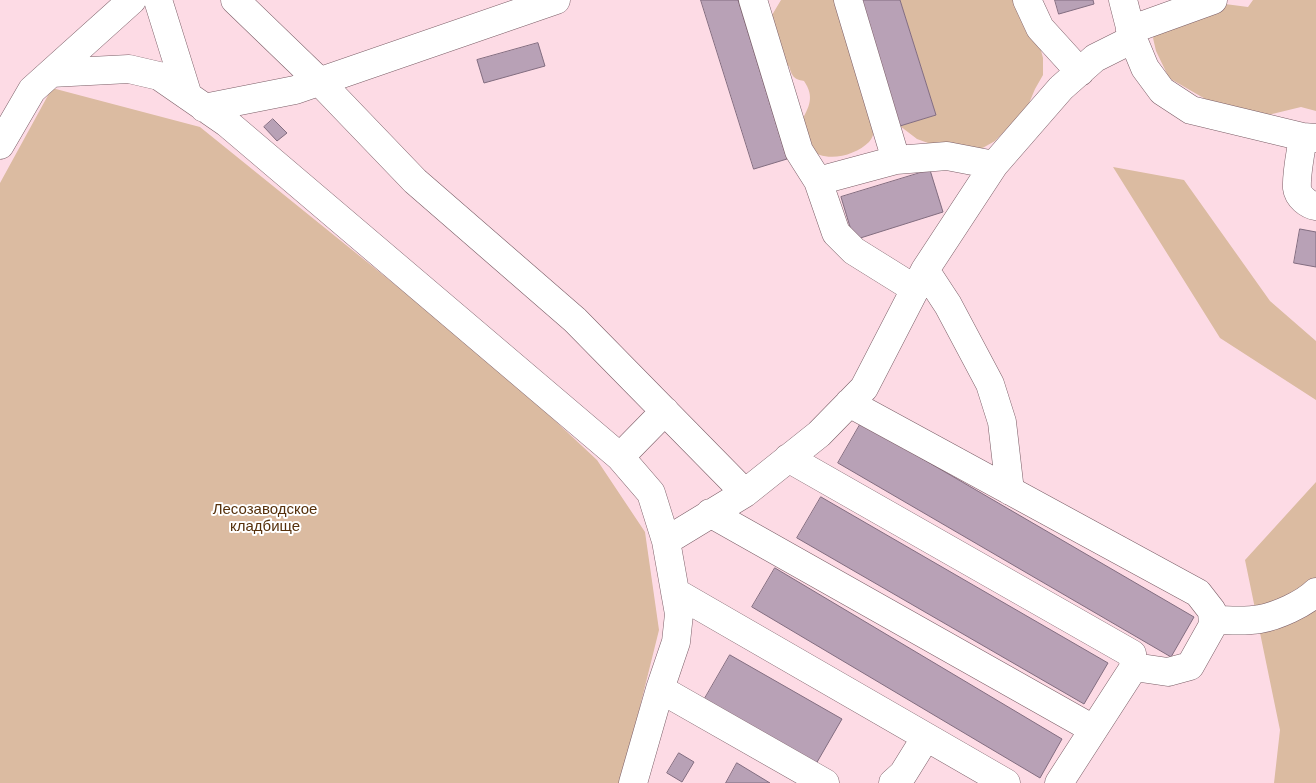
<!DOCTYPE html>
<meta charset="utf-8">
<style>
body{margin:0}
canvas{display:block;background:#fddbe5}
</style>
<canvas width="1316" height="783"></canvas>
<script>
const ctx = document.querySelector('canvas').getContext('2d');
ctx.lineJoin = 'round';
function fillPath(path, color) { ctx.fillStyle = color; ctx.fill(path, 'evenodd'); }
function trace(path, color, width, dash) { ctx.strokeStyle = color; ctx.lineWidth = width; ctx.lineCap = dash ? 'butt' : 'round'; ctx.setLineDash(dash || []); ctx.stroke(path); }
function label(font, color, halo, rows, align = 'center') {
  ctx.font = font + ' "Work Sans",sans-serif'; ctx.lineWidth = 4; ctx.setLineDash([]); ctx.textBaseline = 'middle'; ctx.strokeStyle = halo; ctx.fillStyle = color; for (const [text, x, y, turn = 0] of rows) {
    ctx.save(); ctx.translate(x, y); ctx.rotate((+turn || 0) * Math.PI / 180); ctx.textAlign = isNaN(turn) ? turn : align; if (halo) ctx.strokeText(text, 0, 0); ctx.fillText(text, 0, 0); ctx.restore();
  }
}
fillPath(new Path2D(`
 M781,0H835L874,131C873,135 872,139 869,142C855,156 824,164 809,148C804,142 803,129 801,122C809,107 815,97 804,81C793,79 792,76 789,66H786L772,15Z
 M900,0H1017L1039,43L1043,58V75L1035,89L1027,108L995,141L979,150L939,147L917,139L900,126L936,115Z
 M1253,0H1316V111L1301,107L1268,115L1214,104L1169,78L1156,51L1153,38L1157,29L1225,4L1248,7Z
 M52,88L200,127L502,371L597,460L645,532L659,630L621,783H0V183Z
 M1113,167L1184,180L1270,301L1316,341V400L1220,338Z
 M1316,482V783H1274L1280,730L1245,560Z`), '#dbbba1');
const building = new Path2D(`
 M701,0H738L787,159L754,169Z
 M861,0H900L936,115L900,126Z
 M1055,0H1093L1094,4L1059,14Z
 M538,43L545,66L484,83L477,60Z
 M273,119L287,133L277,141L264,127Z
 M930,170L943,212L854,240L841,197Z
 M1300,229L1316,232V267L1294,263Z
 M861,423L1194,617L1171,657L838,463Z
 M821,497L1108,663L1084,704L797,538Z
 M775,568L1062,739L1040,778L752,607Z
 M730,655L842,719L816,764L704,700Z
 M679,753L694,762L682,782L667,773Z
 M737,763L770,783H726Z`);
fillPath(building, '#b8a1b6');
trace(building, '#826d80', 1);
const minor = new Path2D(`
 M158,0L188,96
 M235,0L319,81L415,181L575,320L745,493
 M753,0L799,151L818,181L896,160
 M848,0L896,160L947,156L994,165
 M1027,0L1040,28L1080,72
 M1123,0L1133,39L1145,68L1162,91L1191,110L1303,137L1316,138
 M1130,30L1213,0
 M51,73L129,69L159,76L227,123L620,457L651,493L666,541L679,614L676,642L660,689L633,783
 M204,108L295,90L556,0
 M1303,137C1301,151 1296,174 1297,188C1298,197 1308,205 1316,206
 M0,145L32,90L132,0
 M818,181L836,233L854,251L915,289
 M925,270L948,305L990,384L1002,422L1010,491
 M849,403L1198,593L1212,611L1213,625L1190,666L1168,672L1134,667
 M620,457L665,411
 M788,458L1132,654L1134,667L1059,783
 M710,513L1093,729
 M666,541L745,493L819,434L864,388L925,270L994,165L1061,88L1095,58L1133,39
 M675,592L1006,783
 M1213,620C1228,620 1245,622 1260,619C1277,616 1304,604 1316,592
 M660,689L825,783
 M893,783L903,774L926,737`);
trace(minor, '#7b5e67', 29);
trace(minor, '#fff', 28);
label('15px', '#56300b', '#fff', [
 ["Лесозаводское",265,510],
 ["кладбище",265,527]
]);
</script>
